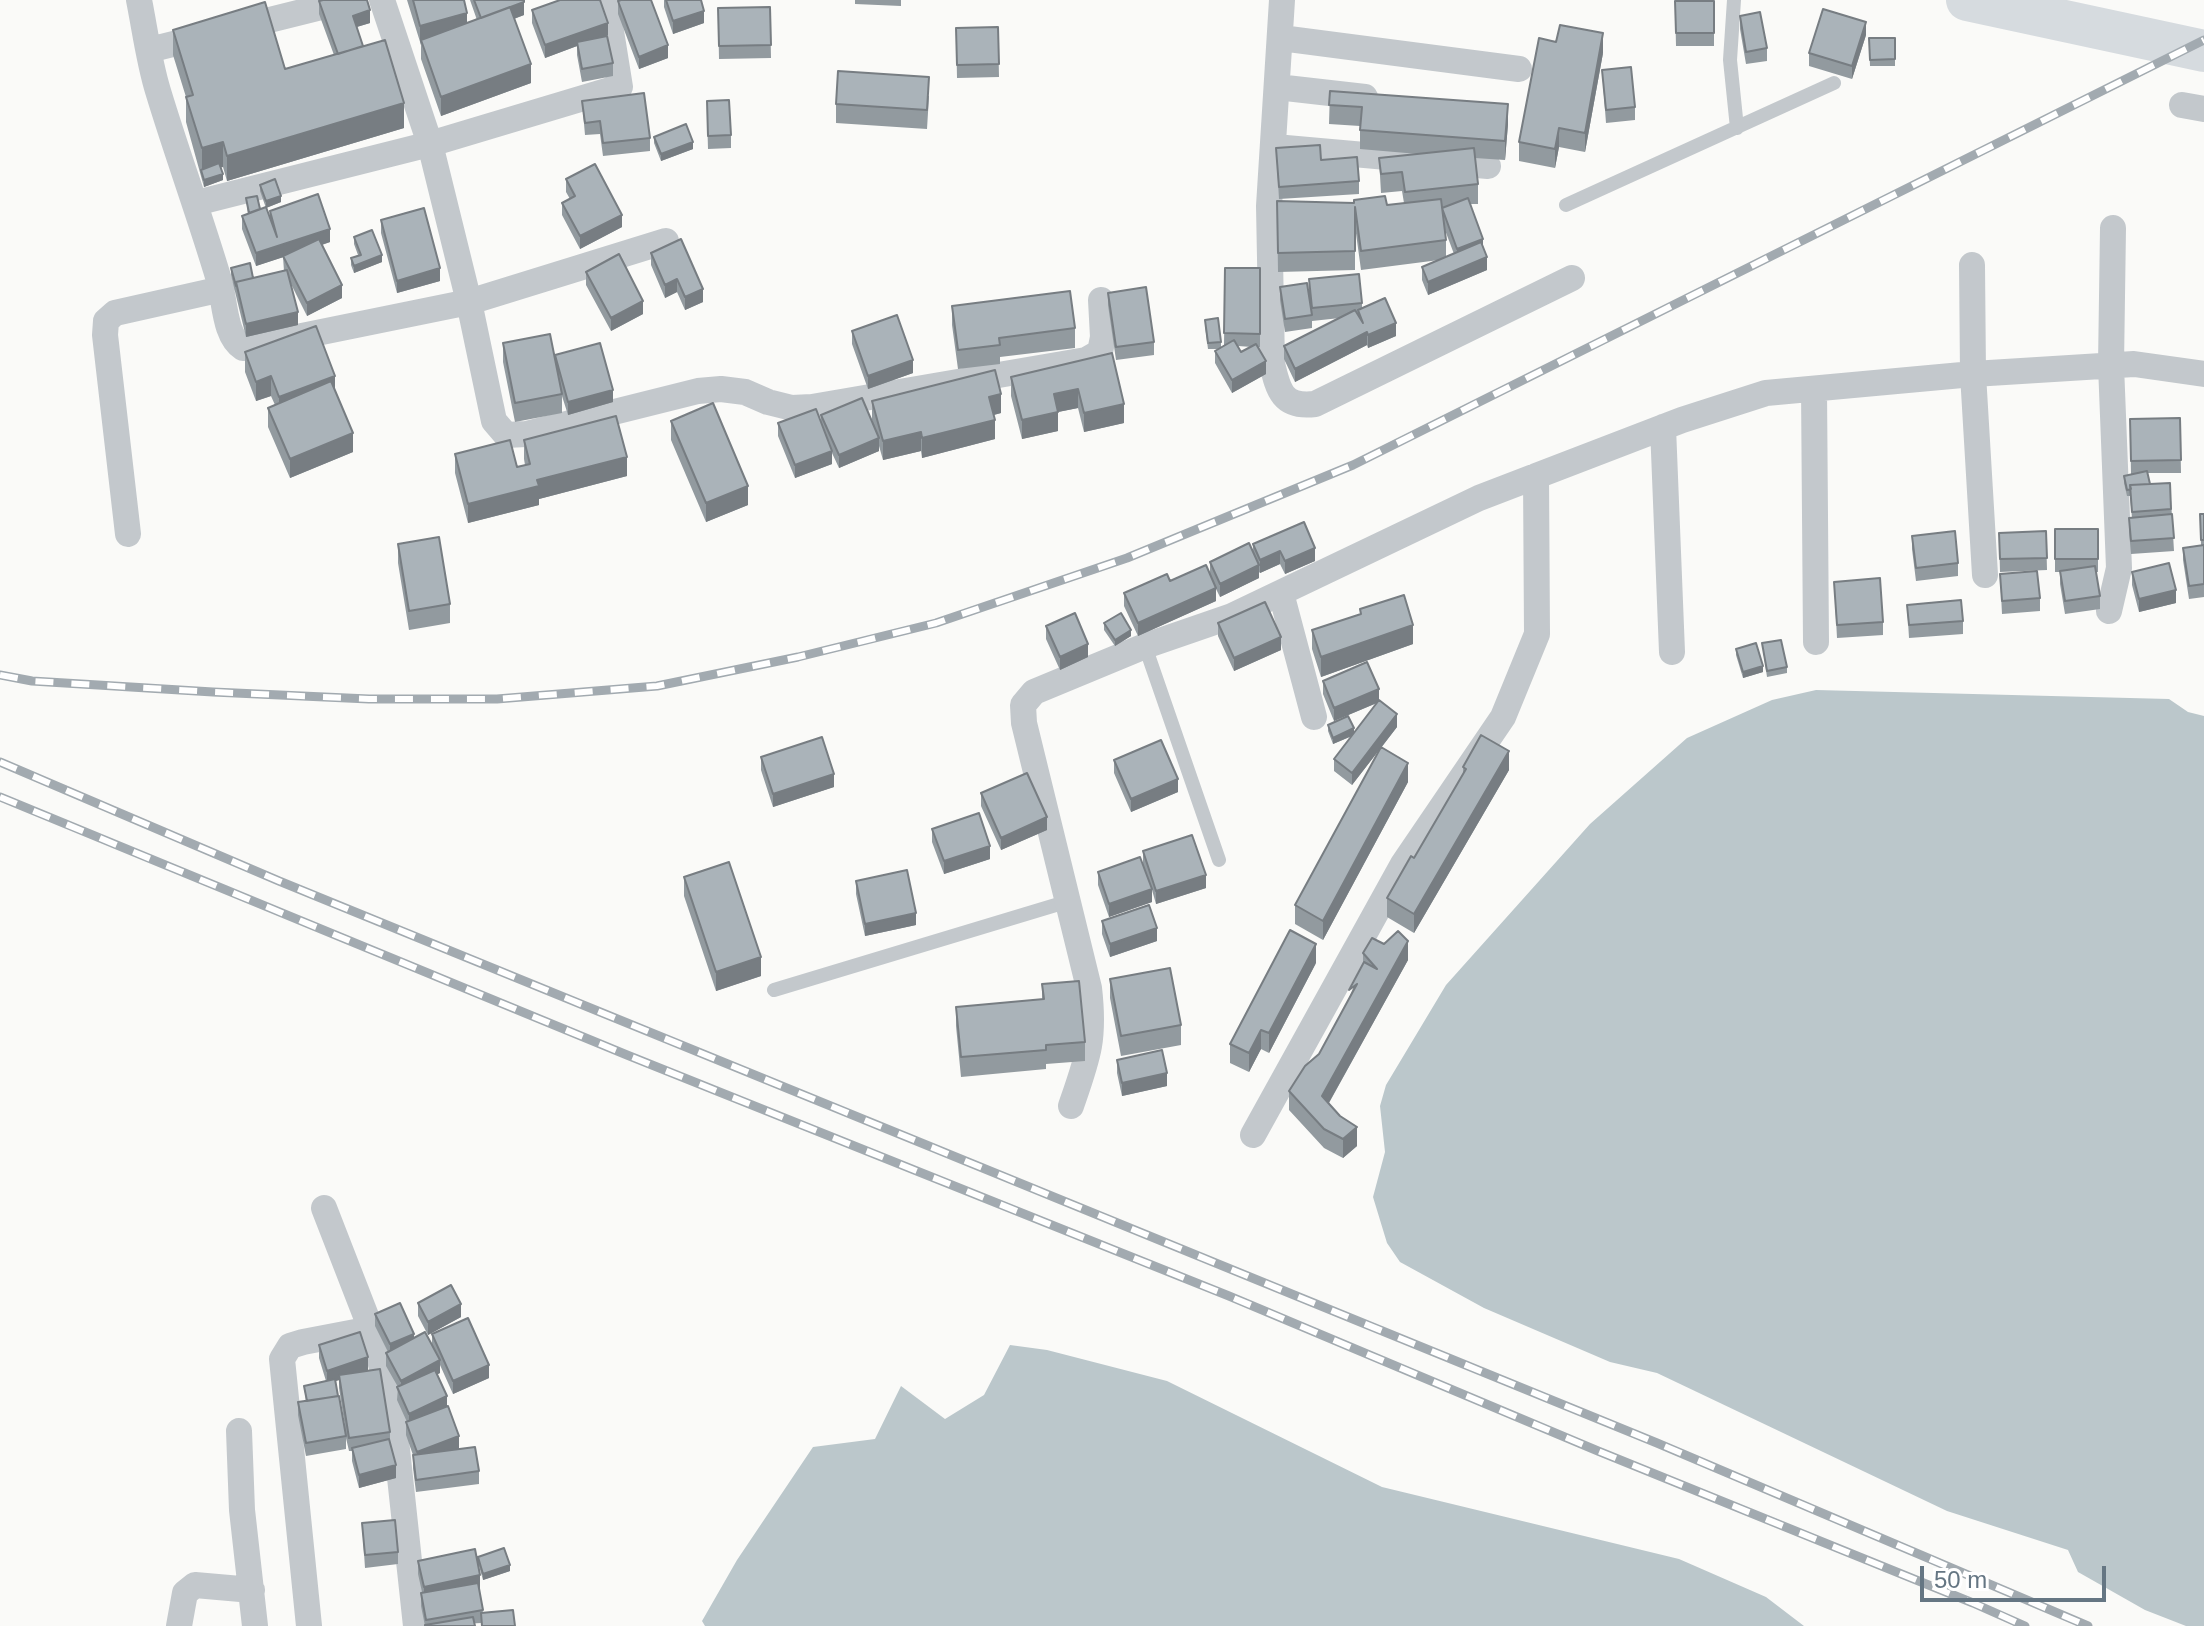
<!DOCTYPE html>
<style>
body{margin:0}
#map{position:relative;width:2204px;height:1626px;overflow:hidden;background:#fafaf8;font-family:Arial,sans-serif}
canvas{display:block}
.scale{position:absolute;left:1920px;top:1566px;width:186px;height:36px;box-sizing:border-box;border:4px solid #657683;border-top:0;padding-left:10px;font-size:24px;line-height:28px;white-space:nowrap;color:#657683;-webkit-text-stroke:6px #fff;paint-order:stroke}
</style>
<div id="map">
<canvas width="2204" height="1626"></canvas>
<div class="scale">50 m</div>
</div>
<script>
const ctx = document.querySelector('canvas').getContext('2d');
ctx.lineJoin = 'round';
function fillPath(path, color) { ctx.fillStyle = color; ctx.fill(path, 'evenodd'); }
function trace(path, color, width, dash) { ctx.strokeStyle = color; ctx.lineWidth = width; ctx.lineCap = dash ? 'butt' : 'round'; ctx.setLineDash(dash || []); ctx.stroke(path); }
fillPath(new Path2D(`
 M1816,690L2169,699L2188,712L2204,716V1626H2186L2145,1610L2078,1572L2068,1550L1947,1511L1657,1373L1610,1362L1484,1308L1400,1262L1387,1243L1373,1197L1385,1152L1380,1106L1386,1085L1446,985L1590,824L1687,738L1772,700Z
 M1010,1345L1047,1350L1167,1381L1382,1487L1679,1559L1766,1597L1804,1626H705L702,1621L737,1560L813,1447L875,1439L901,1386L945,1419L984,1395Z`), '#bbc7cb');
trace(new Path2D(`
 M1734,0L1730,60L1737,128
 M1566,205L1834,83
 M1145,646L1219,860
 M774,990L1069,901`), '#c3c8cc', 14);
trace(new Path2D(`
 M139,0C145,30 149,62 158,91C177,154 200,216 219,280C225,300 224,336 243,348L469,302L666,241
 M382,0L430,144L469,302L494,421L506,435L526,434L698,391L721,389L745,392L768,402L792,408L812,407L1086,360L1100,352L1103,337L1101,300
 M1282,0L1269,206L1272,363C1278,391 1283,408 1315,404L1572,278
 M1281,38L1519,69
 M149,50L350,0
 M1277,87L1365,97
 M2182,105L2204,109
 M1286,148L1488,166
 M196,203L430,144L620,87L606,0
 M1972,265L1973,374L1985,575
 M1814,389L1816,642
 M1663,427L1672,652
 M128,534L105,335L106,321L115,313L222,289
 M1281,593L1314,717
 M2109,611L2119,568L2111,365L2113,228
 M1071,1106C1088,1057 1095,1040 1089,988L1024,723L1023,705L1034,692L1145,646L1232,616L1479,498L1682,420L1766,393L1973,374L2134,364L2204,374
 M1253,1135L1403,864L1503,717L1537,634L1536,476
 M324,1208L371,1329
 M239,1431L242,1510L255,1626
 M179,1626L185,1593L195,1585L252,1590
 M309,1626L282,1359L290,1346L303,1342L371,1329L392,1403L416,1626`), '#c3c8cc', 26);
trace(new Path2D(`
 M1967,0L2204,51`), '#d6dbdf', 42);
const rail = new Path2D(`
 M0,675L32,681L213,692L369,699H497L657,686L798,657L936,623L1127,558L1353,465L2204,40
 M0,762L279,881L1657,1443L2088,1626
 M0,797L627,1055L1229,1296L1598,1451L1973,1603L2025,1626`);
trace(rail, '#a2aab0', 9);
trace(rail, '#fff', 6, [18]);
fillPath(new Path2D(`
 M407,0H464L467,23L477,20L470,0H524V15L514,19L531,83L441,116L421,59V45Z
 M664,0H701L704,23L673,34L664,7Z
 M855,0H901V6L855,4Z
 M319,1L370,23L357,27L363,46L404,128L227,181L223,167H221L223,180L204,187L186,122V97L173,55V30L285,69L334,55L319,14Z
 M618,1L668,58L639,69L618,14Z
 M1675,1H1714V46H1676Z
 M770,7L771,58L719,59L718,8Z
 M532,10L608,35L602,37L613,63V76L582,82L577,55V46L545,58L532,23Z
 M1740,16L1767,48V61L1746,64L1740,29Z
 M998,27L999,77L957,78L956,28Z
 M1866,35L1852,79L1809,66V53Z
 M1869,38H1895V66H1870Z
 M1603,53L1585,152L1559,147L1555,168L1519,161V142Z
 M1602,70L1635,107V120L1606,123Z
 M1330,91L1508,124L1505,160L1475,158L1478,184V204H1470L1483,247L1487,270L1428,295L1422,280V267L1439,260L1361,270L1355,226V270L1278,272L1277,201L1387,205L1404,203L1402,191L1381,193L1379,158L1418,154L1360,149V126L1329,124ZM1445,230L1454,254L1446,257V240Z
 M929,96L927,129L836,123V104Z
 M582,101L650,138V151L603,156L600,134L585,135Z
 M707,114L731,135V148L708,149Z
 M654,137L693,149L661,161L654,143Z
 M1276,148L1321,160L1359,181V194L1279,199Z
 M566,179L622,227L580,249L562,215V203L570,199L566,192Z
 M260,185L281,202L266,208L260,191Z
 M246,198L270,218V211L330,242L322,245L342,298L307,316L291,284L298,325L246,337L231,275V268L253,278L284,271L283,257L256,266L242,229V216L248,214Z
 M381,220L440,281L397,293L381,233Z
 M354,237L382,262L354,273L351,265V258L358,255L354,244Z
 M651,253L703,302L685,310L677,292L665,298L651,265Z
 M1225,268H1260V347H1258L1266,374L1232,393L1215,363V351L1219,349H1208L1205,326V320L1221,342V347L1224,345ZM1238,346L1252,347L1241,352Z
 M586,272L643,314L611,331L586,285Z
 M1309,279L1362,303V308L1396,336L1368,348L1367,345L1295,382L1284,359V346L1340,318L1312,321V317V328L1285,332L1280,300V287L1311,310Z
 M1108,293L1154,342V355L1116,360L1108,305Z
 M952,306L1075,328V348L1000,357V364L958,369L952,325Z
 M852,331L913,373L868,389L852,344Z
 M503,343L555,355L613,402L568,415L562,396V413L515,422L503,362Z
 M245,352L335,391L353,452L290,478L268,427V408L275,405L271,396L256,401L245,372Z
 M1112,353L1124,423L1084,432L1078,408L1058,412V431L1022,439L1011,396V377Z
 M872,401L1001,413L994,415L995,439L922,458L921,451L883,460L879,446V451L839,468L832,453V464L795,478L778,436V423H821V415L874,426L872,420Z
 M2180,418L2181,473H2147L2150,484L2170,483L2174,551L2131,554L2129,531V518H2132L2130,496H2127L2124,483V476L2136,474H2131L2130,419Z
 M671,421L748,505L706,522L671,440Z
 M524,440L627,476L539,499V505L468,523L455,473V454L517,467L525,465L524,459Z
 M2200,514H2204V597L2189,599L2183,560V548L2201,545Z
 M2055,529H2098V572H2096L2100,596V609L2065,614L2060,584V572H2055Z
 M2046,531L2047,570L2000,572L1999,533Z
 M1912,536L1958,563V576L1916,581L1912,549Z
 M398,544L450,604V623L409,630L398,563Z
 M1253,544L1315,561L1285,574L1280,564L1260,573L1259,572V578L1220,597L1216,589V601L1138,636L1124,606V593L1170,581L1210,573V562L1253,552Z
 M2132,572L2176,603L2139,612L2132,585Z
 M2000,574L2040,598V611L2002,614Z
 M1834,582L1883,622V635L1837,638Z
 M1907,605L1963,621V634L1909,638Z
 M1360,609L1413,644L1321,677L1312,649V630L1360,614Z
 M1104,623L1131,636L1115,646L1104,630Z
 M1218,623L1281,650L1234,671L1218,636Z
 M1046,626L1088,657L1060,670L1046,639Z
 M1762,643L1787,667V673L1767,677Z
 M1736,649L1763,672L1743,678L1736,655Z
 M1323,681L1379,701L1397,727L1381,748L1408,782L1323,940L1295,924V905L1379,750L1352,785L1334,771V759L1352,736L1333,744L1328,731V725L1354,733L1377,703L1334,721L1323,694Z
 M761,757L834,787L773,807L761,770Z
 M1114,760L1178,792L1131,812L1114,773Z
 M1463,767L1509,770L1414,933L1387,917V898L1414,858L1463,774Z
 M981,793L1047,830L1001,850L981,806Z
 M932,829L990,859L944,874L932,842Z
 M1143,851L1206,888L1156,904L1152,890V902L1109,917L1098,885V872L1143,864Z
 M684,877L761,976L716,991L684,896Z
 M856,881L916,925L865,936L856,894Z
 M1102,921L1157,941L1110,957L1102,934Z
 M1363,953L1408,960L1329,1103L1357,1146L1343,1158L1324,1148L1289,1110V1091L1319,1054L1349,998L1363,964Z
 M1316,963L1269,1053L1261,1049L1249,1072L1230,1063V1044Z
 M1110,979L1181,1025V1045L1121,1056L1110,998Z
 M1042,984L1085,1042V1061L1046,1064V1069L961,1077L956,1026V1007L1042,999Z
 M1117,1060L1167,1086L1122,1096L1117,1073Z
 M418,1303L461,1317L428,1335L418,1316Z
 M375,1314L414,1338L432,1346V1334L489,1378L453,1394L440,1365V1373L437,1374L459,1449L479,1471V1484L416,1492L413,1468V1455L406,1435V1422H407L397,1400L398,1387L386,1366V1353L388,1352L375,1326Z
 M319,1345L368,1370L364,1372L390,1432V1443L396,1478L359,1488L352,1461V1451H349L346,1438V1449L306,1456L298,1415V1402L306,1401L304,1386L326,1381L319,1358ZM339,1380V1388L345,1427L335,1381Z
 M362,1523L398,1552V1564L365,1568Z
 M478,1557L510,1571L483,1580L479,1566L480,1588H479L483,1613L515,1626H481V1623L425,1626L421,1606V1593L422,1592L418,1574V1561L478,1562Z`), '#929a9f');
fillPath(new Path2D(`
 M524,2V15L481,31V18Z
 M370,10V23L353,28V16Z
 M704,11V23L673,34V21Z
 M467,13V32L421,40L420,45V26Z
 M1866,22V35L1852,79V66Z
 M608,23V35L577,46V42V46L545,58V45Z
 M1603,33V53L1585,152V133Z
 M668,45V58L639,69V57Z
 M531,64V83L441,116V97Z
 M404,103V128L227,181V156Z
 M1508,104V124L1505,160V141Z
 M1559,128V147L1555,168V149Z
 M223,142V167L202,173V148Z
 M693,142V149L661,161V154Z
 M223,174V180L204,187V180Z
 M281,196V202L266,208V201Z
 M622,215V227L580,249V236Z
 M330,229V242L256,266V253Z
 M1483,239V252L1457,262V249Z
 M382,255V262L354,273V266Z
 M1487,257V270L1428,295V282Z
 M440,268V281L397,293V281Z
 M677,279V292L665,298V285Z
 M342,285V298L307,316V303Z
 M703,289V302L685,310V297Z
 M643,301V314L611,331V318Z
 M298,312V325L246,337V324Z
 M1396,323V336L1368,348V335Z
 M1367,332V345L1295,382V369Z
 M913,360V373L868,389V376Z
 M1266,361V374L1232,393V380Z
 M271,376V396L256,401V382Z
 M335,376V395L279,416V397Z
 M1078,389V408L1058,412V431L1022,439V420L1054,394Z
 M613,390V402L568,415V402Z
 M1001,394V413L989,416V397Z
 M1124,404V423L1084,432V413Z
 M995,420V439L922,458V438Z
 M921,432V451L883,460V441Z
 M353,433V452L290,478V459Z
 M879,438V451L839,468V455Z
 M832,451V464L795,478V465Z
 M627,457V476L539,499V505L468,523V504L537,480Z
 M748,486V505L706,522V503Z
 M1315,548V561L1285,574V561Z
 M1280,551V564L1260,573V560Z
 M1259,565V578L1220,597V584Z
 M1216,588V601L1138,636V623Z
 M2176,590V603L2139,612V599Z
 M1413,625V644L1321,677V657Z
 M1131,630V636L1115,646V640Z
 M1281,637V650L1234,671V658Z
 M1088,644V657L1060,670V657Z
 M1763,666V672L1743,678V672Z
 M1379,689V702L1334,721V708Z
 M1397,714V727L1352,785V773Z
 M1354,728V735L1333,744V738Z
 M1509,751V770L1414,933V914Z
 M1408,763V782L1323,940V921Z
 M834,774V787L773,807V794Z
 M1178,779V792L1131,812V799Z
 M1047,817V830L1001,850V838Z
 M990,846V859L944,874V861Z
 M1206,875V888L1156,904V891Z
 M1152,889V902L1109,917V904Z
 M916,913V925L865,936V924Z
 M1157,928V941L1110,957V944Z
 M1408,941V960L1322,1115V1096Z
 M1316,944V963L1269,1053V1033Z
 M761,957V976L716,991V972Z
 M1261,1030V1049L1249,1072V1053Z
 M1167,1073V1086L1122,1096V1083Z
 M1357,1127V1146L1343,1158V1139Z
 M461,1304V1317L428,1335V1322Z
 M414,1334V1346L390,1357V1344Z
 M368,1357V1370L340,1380L339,1375V1380L327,1384V1371Z
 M440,1360V1373L401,1394V1381Z
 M489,1365V1378L453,1394V1381Z
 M447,1396V1409L409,1427V1414Z
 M459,1436V1449L417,1465V1452Z
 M396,1465V1478L359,1488V1475Z
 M510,1565V1571L483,1580V1574Z
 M480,1575V1588L424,1600V1587Z`), '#777d82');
const building = new Path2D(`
 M323,0H367L370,10L353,16L363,46L338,54L319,1Z
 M413,0H464L467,13L420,26Z
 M474,0H524V2L481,18Z
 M560,0H600L608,23L545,45L532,10Z
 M621,0H651L668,45L639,57L618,1Z
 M666,0H701L704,11L673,21Z
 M1675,1H1714V33H1676Z
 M265,2L285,69L385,40L404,103L227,156L223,142L202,148L186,97L193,95L173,30Z
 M510,7L531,64L441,97L421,40Z
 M770,7L771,45L719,46L718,8Z
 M1823,9L1866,22L1852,66L1809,53Z
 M1760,12L1767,48L1746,52L1740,16Z
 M1560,25L1603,33L1585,133L1559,128L1555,149L1519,142L1539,38L1556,42Z
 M998,27L999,64L957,65L956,28Z
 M607,36L613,63L582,69L577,42Z
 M1869,38H1895V59L1870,60Z
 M1631,67L1635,107L1606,110L1602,70Z
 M838,71L929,77L927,110L836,104Z
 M1330,91L1508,104L1505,141L1360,130L1362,107L1329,105Z
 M644,93L650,138L603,143L600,121L585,123L582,101Z
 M729,100L731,135L708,136L707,101Z
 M686,124L693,142L661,154L654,137Z
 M1320,145L1321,160L1357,157L1359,181L1279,187L1276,148Z
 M1474,148L1478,184L1405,192L1402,172L1381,174L1379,158Z
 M219,163L223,174L204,180L201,170Z
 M595,164L622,215L580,236L562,203L575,196L566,179Z
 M275,179L281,196L266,201L260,185Z
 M318,194L330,229L256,253L242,216L266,207L277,237L270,211Z
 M257,196L260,209L249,213L246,198Z
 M1385,196L1387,205L1441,199L1446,240L1361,251L1355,207V251L1278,253L1277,201L1354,203V200Z
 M1468,198L1483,239L1457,249L1442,208Z
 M424,208L440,268L397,281L381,220Z
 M372,230L382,255L354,266L351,258L361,255L354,237Z
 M319,239L342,285L307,303L283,256Z
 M681,239L703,289L685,297L677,279L665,285L651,253Z
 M1481,242L1487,257L1428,282L1422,267Z
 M619,254L643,301L611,318L586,272Z
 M250,263L253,278L236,282V286L231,268Z
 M1225,268H1260V334L1224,333Z
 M287,270L298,312L246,324L236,282Z
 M1359,274L1362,303L1312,308L1309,279Z
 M1307,283L1312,315L1285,319L1280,287Z
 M1146,287L1154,342L1116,347L1108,293Z
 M1070,291L1075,328L999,338L1000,345L958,350L952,306Z
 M1385,298L1396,323L1368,335L1367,332L1295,369L1284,346L1355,310L1363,323L1358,310Z
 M897,315L913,360L868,376L852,331Z
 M1218,318L1221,342L1208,343L1205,320Z
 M316,326L335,376L279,397L271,376L256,382L245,352Z
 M550,334L562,394L515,403L503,343Z
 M1234,340L1241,352L1256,344L1266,361L1232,380L1215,351Z
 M600,343L613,390L568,402L555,355Z
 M1112,353L1124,404L1084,413L1078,389L1054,394L1058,412L1022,420L1011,377Z
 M995,370L1001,394L989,397L995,420L922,438L921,432L883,441L872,401Z
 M331,381L353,433L290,459L268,408Z
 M862,398L879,438L839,455L821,415Z
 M713,403L748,486L706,503L671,421Z
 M816,409L832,451L795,465L778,423Z
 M616,416L627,457L537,480L539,486L468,504L455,454L510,440L517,467L530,464L524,440Z
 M2180,418L2181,460L2131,461L2130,419Z
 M2147,471L2150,484L2130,485L2131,489L2127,490L2124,476Z
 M2170,483L2171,509L2132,512L2130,485Z
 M2172,514L2174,538L2131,541L2129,518Z
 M2200,514H2204V540H2201Z
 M1304,522L1315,548L1285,561L1280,551L1260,560L1253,544Z
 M2055,529H2098V559H2055Z
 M1955,531L1958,563L1916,568L1912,536Z
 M2046,531L2047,558L2000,559L1999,533Z
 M439,537L450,604L409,611L398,544Z
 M1249,543L1259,565L1220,584L1210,562Z
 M2204,545V584L2189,586L2183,548Z
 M2169,563L2176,590L2139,599L2132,572Z
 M1206,565L1216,588L1138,623L1124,593L1167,574L1170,581Z
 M2095,566L2100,596L2065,601L2060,571Z
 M2037,571L2040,598L2002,601L2000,574Z
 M1880,578L1883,622L1837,625L1834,582Z
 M1404,595L1413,625L1321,657L1312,630L1361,614L1360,609Z
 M1961,600L1963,621L1909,625L1907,605Z
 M1265,602L1281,637L1234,658L1218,623Z
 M1075,613L1088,644L1060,657L1046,626Z
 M1121,613L1131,630L1115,640L1104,623Z
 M1781,640L1787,667L1767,671L1762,643Z
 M1756,643L1763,666L1743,672L1736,649Z
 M1367,662L1379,689L1334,708L1323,681Z
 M1379,700L1397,714L1352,773L1334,759Z
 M1348,716L1354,728L1333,738L1328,725Z
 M1481,735L1509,751L1414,914L1387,898L1411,856L1414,858L1466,769L1463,767Z
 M822,737L834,774L773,794L761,757Z
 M1161,740L1178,779L1131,799L1114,760Z
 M1381,747L1408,763L1323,921L1295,905Z
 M1027,773L1047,817L1001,838L981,793Z
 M979,813L990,846L944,861L932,829Z
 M1192,835L1206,875L1156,891L1143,851Z
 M1140,857L1152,889L1109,904L1098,872Z
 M729,862L761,957L716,972L684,877Z
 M907,870L916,913L865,924L856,881Z
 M1149,905L1157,928L1110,944L1102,921Z
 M1290,930L1316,944L1269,1033L1261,1030L1249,1053L1230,1044Z
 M1398,931L1408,941L1322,1096L1340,1116L1357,1127L1343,1139L1324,1129L1289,1091L1305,1066L1319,1054L1357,984L1349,990L1364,962L1377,969L1363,953L1372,938L1384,944Z
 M1170,968L1181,1025L1121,1036L1110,979Z
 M1079,981L1085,1042L1046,1045V1050L961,1057L956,1007L1044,999L1042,984Z
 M1162,1050L1167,1073L1122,1083L1117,1060Z
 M451,1285L461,1304L428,1322L418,1303Z
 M400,1303L414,1334L390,1344L375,1314Z
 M468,1318L489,1365L453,1381L432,1334Z
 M360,1332L368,1357L327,1371L319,1345Z
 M425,1332L440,1360L401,1381L386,1353Z
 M380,1369L390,1432L349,1438L339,1375Z
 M435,1370L447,1396L409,1414L397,1387Z
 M335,1379L338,1396L307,1401L304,1386Z
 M339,1396L346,1436L306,1443L298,1402Z
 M448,1406L459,1436L417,1452L406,1422Z
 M389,1439L396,1465L359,1475L352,1448Z
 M475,1447L479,1471L416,1480L413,1455Z
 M395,1520L398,1552L365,1555L362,1523Z
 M504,1548L510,1565L483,1574L478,1557Z
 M475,1549L480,1575L424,1587L418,1561Z
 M478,1583L483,1610L426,1620L421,1593Z
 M513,1610L515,1626H482L481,1613Z
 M473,1617L475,1626H425V1625Z`);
fillPath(building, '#aab3b9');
trace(building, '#777d82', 2);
</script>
